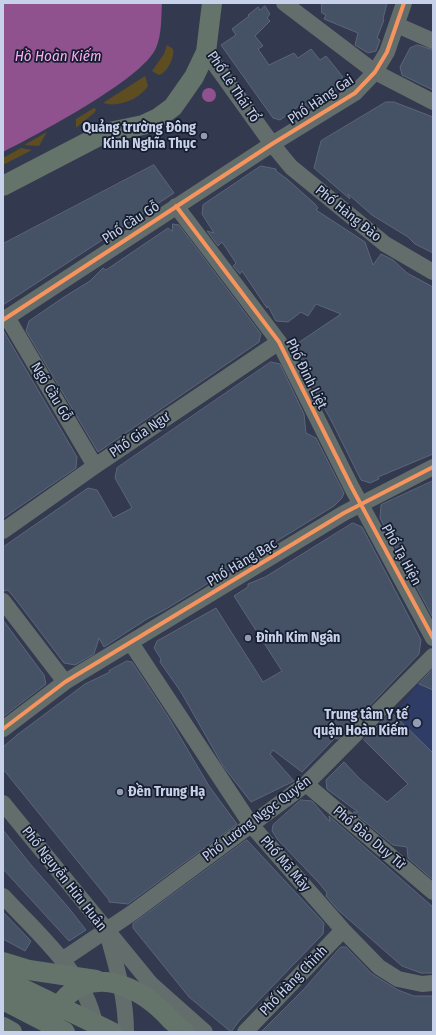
<!DOCTYPE html>
<meta charset="utf-8">
<style>
body{margin:0}
#map{position:relative;width:436px;height:1035px;overflow:hidden;background:#33394f;font-family:"Fira Sans Condensed",sans-serif}
canvas{display:block}
.frame{position:absolute;inset:0;border:4px solid #c8d1ea;pointer-events:none}
</style>
<div id="map">
<canvas width="436" height="1035"></canvas>
<div class="frame"></div>
</div>
<script>
const ctx = document.querySelector('canvas').getContext('2d');
ctx.lineJoin = 'round';
function fillPath(path, color) { ctx.fillStyle = color; ctx.fill(path, 'evenodd'); }
function trace(path, color, width, dash) { ctx.strokeStyle = color; ctx.lineWidth = width; ctx.lineCap = dash ? 'butt' : 'round'; ctx.setLineDash(dash || []); ctx.stroke(path); }
function label(font, color, halo, rows, align = 'center') {
  ctx.font = font + ' "Fira Sans Condensed",sans-serif'; ctx.lineWidth = 3.5; ctx.setLineDash([]); ctx.textBaseline = 'middle'; ctx.strokeStyle = halo; ctx.fillStyle = color; for (const [text, x, y, turn = 0] of rows) {
    ctx.save(); ctx.translate(x, y); ctx.rotate((+turn || 0) * Math.PI / 180); ctx.textAlign = isNaN(turn) ? turn : align; if (halo) ctx.strokeText(text, 0, 0); ctx.fillText(text, 0, 0); ctx.restore();
  }
}
fillPath(new Path2D(`
 M418,684L433,690V753L394,715Z`), '#2f3c66');
fillPath(new Path2D(`
 M167,45L173,49C175,57 167,73 159,75L152,71L164,54Z
 M145,76L148,86C140,99 118,108 103,103Z
 M94,108L96,109L95,112L76,128V119Z
 M47,132L39,146L25,145L26,144Z
 M21,148L32,150L3,165V158Z`), '#5d4d21');
fillPath(new Path2D(`
 M3,3H162C161,18 162,34 156,48C143,79 36,135 3,152Z
 M202 95a7 7 0 1 1 14 0a7 7 0 1 1-14 0Z`), '#8f528e');
const building = new Path2D(`
 M322,3H387L383,19L384,20L377,38L380,40L376,51L368,53L355,45L358,33L324,19L326,15L322,13Z
 M265,6L270,14L267,18L270,21L255,36L263,46L258,49L269,65L294,53L298,58L311,49L320,60L326,56L343,77L336,83L340,87L336,90L307,109L303,103L280,120L273,118L221,45L236,35L232,29L249,16L248,15L258,7L260,10Z
 M418,45L433,50V90L402,75L400,67L410,48Z
 M386,102H394L433,117V253L415,244L408,237L372,215L348,194L350,199L314,168L321,141Z
 M154,165L174,193L3,305V244Z
 M261,166L276,169V171L287,179L315,204L318,208L316,210L365,242L373,265L381,254L393,260L407,273L433,287V454L378,477L379,479L370,483L361,480L333,424L302,367L304,365L295,345L341,314L316,304L308,316L301,312L288,322L276,321L268,306L267,308L242,271L240,274L233,266L236,263L222,242L218,246L207,231L214,233L202,214L203,205Z
 M173,224L179,225L261,334L259,342L98,452L26,331L29,321L64,297L90,281L103,268L106,270L168,228L172,231Z
 M3,330L77,457L76,468L3,518Z
 M271,362L280,364L304,414L306,433L316,438L344,493L342,498L334,506L166,609L147,619L104,647L99,638L94,654L75,665L64,663L17,601L8,590L3,591V547L88,488L97,490L113,518L132,508L115,478L117,468Z
 M433,481V618L380,518L381,505Z
 M353,523L362,527L421,640L419,654L338,739L335,738L302,772L273,750L270,754L294,781L251,802L223,766L181,692L160,662L161,659L154,648L157,641L216,608L263,682L282,671L234,596L248,587V584L265,577Z
 M3,620L44,675L46,684L3,717Z
 M127,661L132,662L169,718L209,786L237,824L128,904L109,902V900L3,769V747L17,735L85,684L110,672L109,671Z
 M433,669V690L419,684Z
 M391,712L433,753V880L408,858L407,847L393,845L353,812H358L327,789L326,780L344,762L360,779L387,802L408,784L364,740Z
 M301,800L312,801L330,822L329,816L433,907V973H421L402,966L338,910L326,896L327,893L319,883L278,840L272,831L273,825Z
 M3,830L31,865L68,907L86,930L69,941L3,869Z
 M247,840L324,923L323,934L239,1021L231,1032L189,997L133,928V924Z
 M3,912L31,941L25,951L3,939Z
 M341,947H346L372,974L398,990L414,996H433V1032H261L304,989Z`);
fillPath(building, '#455266');
trace(building, '#5c6677', 1);
trace(new Path2D(`
 M284,3L375,72L433,102
 M397,25L433,41
 M206,52L272,144L291,167L385,244L433,272
 M176,206L279,342L352,488L433,638
 M7,317L95,466
 M3,320L272,144L355,93L375,72L387,52L404,3
 M3,531L95,466L279,342
 M3,601L65,682
 M131,643L252,826L343,930L379,967L398,979L422,984L433,983
 M3,729L65,682L344,513L433,467
 M306,784L433,892
 M3,803L151,984L205,1032
 M3,896C38,934 91,978 96,1032
 M108,936C117,968 126,998 126,1032
 M62,960L132,913L306,784L433,656
 M245,1032L343,930`), '#636e6c', 16);
trace(new Path2D(`
 M3,186L105,133L143,125L158,118L173,107L194,77L206,52L212,3
 M3,979L112,1032
 M3,1000L65,1032
 M171,1020L184,1032
 M3,1027L12,1032`), '#64746b', 20);
trace(new Path2D(`
 M3,962L29,970L96,980
 M54,1032C52,1020 59,1004 67,996C100,964 146,992 171,1020`), '#64746b', 20);
trace(new Path2D(`
 M176,206L279,342L352,488L433,638
 M3,320L272,144L355,93L375,72L387,52L404,3
 M3,729L65,682L344,513L433,467`), '#f8935d', 4);
for (const [x, y, r, color] of [
 [204,136,4,"#949cb4"],
 [248,638,4,"#949cb4"],
 [417,723,5,"#949cb4"],
 [120,792,4,"#949cb4"]
]) { const dot = new Path2D(); dot.arc(x, y, r, 0, 2 * Math.PI); ctx.fillStyle = color; ctx.fill(dot); trace(dot, '#161d2e', 1.5); }
label('14px', '#c8d1ea', '#161d2e', [
 ["Phố Lê Thái Tổ",233,87,56],
 ["Phố Hàng Gai",321,100,-34],
 ["Phố Hàng Đào",348,214,39],
 ["Phố Cầu Gỗ",131,223,-33],
 ["Phố Đinh Liệt",306,374,64],
 ["Ngõ Cầu Gỗ",51,392,59],
 ["Phố Gia Ngư",140,435,-34],
 ["Phố Tạ Hiện",401,555,61],
 ["Phố Hàng Bạc",242,563,-31],
 ["Phố Lương Ngọc Quyến",257,819,-37],
 ["Phố Đào Duy Từ",369,838,40],
 ["Phố Mã Mây",285,864,49],
 ["Phố Nguyễn Hữu Huân",64,879,52],
 ["Phố Hàng Chĩnh",294,981,-46]
]);
label('bold 14px', '#c8d1ea', '#161d2e', [
 ["Quảng trường Đông",196,128],
 ["Kinh Nghĩa Thục",196,144],
 ["Đình Kim Ngân",256,638,"left"],
 ["Trung tâm Y tế",408,715],
 ["quận Hoàn Kiếm",408,731],
 ["Đền Trung Hạ",128,792,"left"]
], 'right');
label('italic 15px', '#f8adf2', '#161d2e', [
 ["Hồ Hoàn Kiếm",58,57]
]);
</script>
